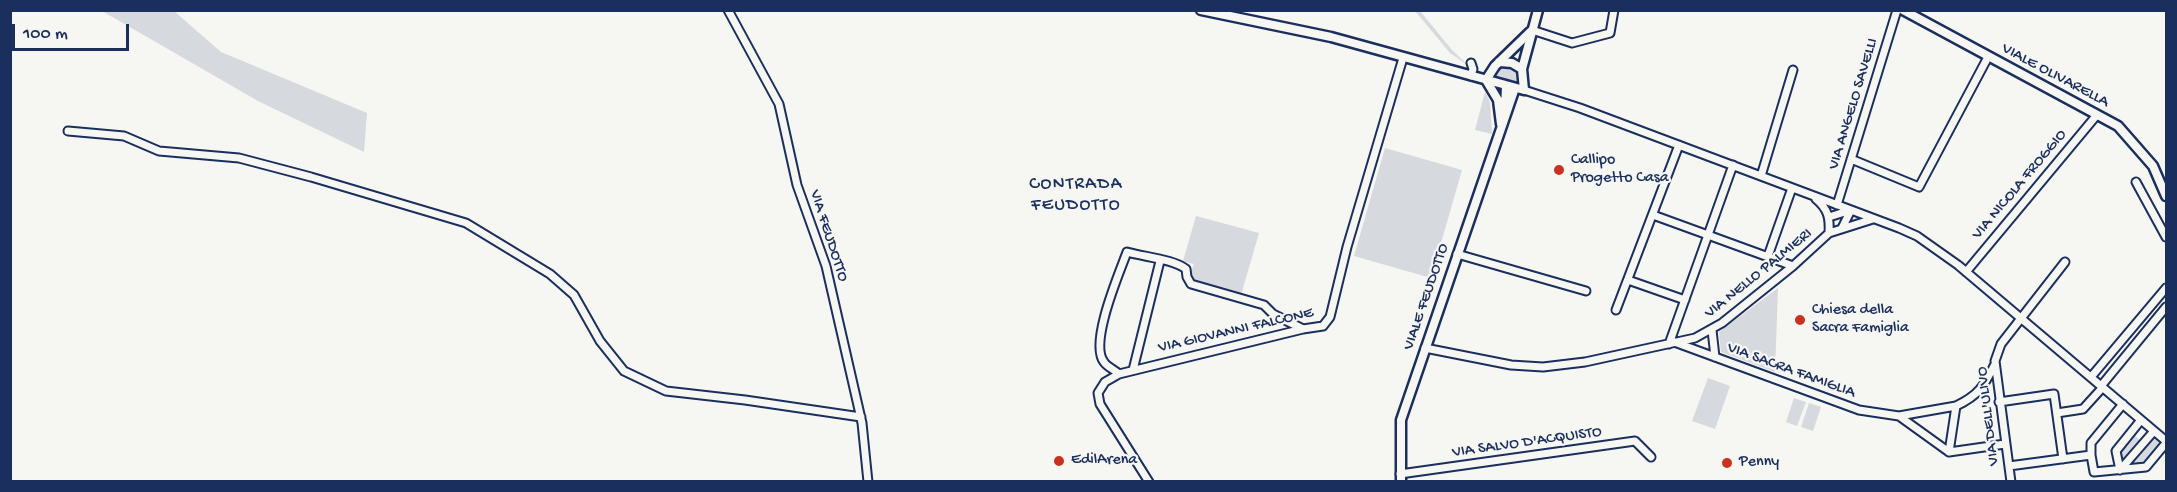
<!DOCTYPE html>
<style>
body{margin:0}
#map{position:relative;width:2177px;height:492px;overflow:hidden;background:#f6f6f2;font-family:"Gochi Hand",sans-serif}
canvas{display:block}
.frame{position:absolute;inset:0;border:12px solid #1b2f5e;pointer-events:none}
.scale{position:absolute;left:12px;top:24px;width:117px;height:27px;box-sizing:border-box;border:3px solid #1b2f5e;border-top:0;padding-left:8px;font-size:18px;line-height:21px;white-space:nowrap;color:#1b2f5e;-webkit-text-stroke:4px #f6f6f2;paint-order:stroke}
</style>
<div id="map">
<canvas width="2177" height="492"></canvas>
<div class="frame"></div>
<div class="scale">100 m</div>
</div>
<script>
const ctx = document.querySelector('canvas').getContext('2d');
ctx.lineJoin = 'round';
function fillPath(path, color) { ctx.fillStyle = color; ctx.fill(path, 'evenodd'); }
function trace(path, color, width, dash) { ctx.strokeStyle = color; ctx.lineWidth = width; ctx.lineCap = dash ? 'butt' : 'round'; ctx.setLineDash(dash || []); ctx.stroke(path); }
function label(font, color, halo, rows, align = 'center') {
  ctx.font = font + ' "Gochi Hand",sans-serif'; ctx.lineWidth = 4.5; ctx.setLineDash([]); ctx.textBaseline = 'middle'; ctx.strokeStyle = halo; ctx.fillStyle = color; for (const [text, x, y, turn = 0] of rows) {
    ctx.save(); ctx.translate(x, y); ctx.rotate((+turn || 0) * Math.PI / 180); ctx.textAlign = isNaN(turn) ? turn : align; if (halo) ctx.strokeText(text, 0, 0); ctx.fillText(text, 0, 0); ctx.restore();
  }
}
fillPath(new Path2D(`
 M102,11H174L221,52L367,113L364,152L258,101Z
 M1415,11H1420L1452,50L1469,66L1450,53Z
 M1507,67L1517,73L1518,83L1494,77L1498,69Z
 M1485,92L1490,102L1492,134L1475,130Z
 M1385,148L1462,170L1431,278L1354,256Z
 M1196,216L1259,233L1241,295L1193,281L1190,274L1194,264L1183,261Z
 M1778,288L1775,372L1721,352L1719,332Z
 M1708,378L1730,386L1715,429L1692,421Z
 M1794,398L1806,402L1797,426L1786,422Z
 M1809,403L1821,407L1813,431L1801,427Z
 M2131,432L2143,443L2151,434L2164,446L2146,467L2120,470L2116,451Z`), '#d6d9dd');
const minor = new Path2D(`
 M728,10L779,104L797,185L826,266L862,423L868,482
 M1532,30L1572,43L1610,33L1614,10
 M1471,63L1473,69L1471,76
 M1524,90L1580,108L1899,228L1917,236L1958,265L2166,441
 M68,131L124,136L159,151L239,158L311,177L466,223L550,274L574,295L600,341L624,371L666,391L745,400L861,417
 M1851,159L1919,187L1988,57
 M1761,176L1793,70
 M2136,182L2166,237
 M1816,199C1828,209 1830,218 1829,233
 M1837,205L1897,10
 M1653,215L1793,266
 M1829,217L1851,210L1842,228
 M1457,254L1586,291
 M1768,256L1792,188
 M1966,272L2096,116
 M1628,280L1685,300
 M1616,310L1679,145
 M1712,330L1715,357
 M1677,343L1859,410L1899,416L1949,452L1956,406L1899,416
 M1669,344L1733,165
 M1425,348L1511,365L1543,367L1585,362L1695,338L1722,323L1793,266L1829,233L1873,219
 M1133,370L1160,261
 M1119,374C1115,370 1107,367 1104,362C1089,343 1119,274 1127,252C1144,257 1173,259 1186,269L1187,277L1191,284L1264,305L1273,314L1303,329
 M2091,377L2166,288
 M2101,386L2166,307
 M1999,402L2054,394L2063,459
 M1956,406C1979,395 1984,386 1995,364
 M2057,413L2083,409L2103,387
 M1949,452L2005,444
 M2091,455V443L2123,404
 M2009,466L2091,455L2094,472L2146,467L2166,443
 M2120,470L2116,451L2141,420
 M2120,470L2154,431
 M1400,474L1635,441L1651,457
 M1149,482L1100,404L1098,393L1105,382L1119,374L1303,329L1323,326L1330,317L1347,247L1403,58
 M2011,482L1995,361L2001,344L2065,262`);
const tertiary = new Path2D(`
 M1201,10L1331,37L1524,90L1522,69L1538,10
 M1903,10L2118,126L2153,166L2166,196
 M1499,62L1512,63L1522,69
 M1505,110L1506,86
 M1501,124L1498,100L1486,80L1495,66L1530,32
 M1401,482V420L1515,88`);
trace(minor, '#1b2f5e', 11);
trace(tertiary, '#1b2f5e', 13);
trace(minor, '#f6f6f2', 7);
trace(tertiary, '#f6f6f2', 8);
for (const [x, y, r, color] of [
 [1559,170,6,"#c8321e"],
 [1800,320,6,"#c8321e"],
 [1059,461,6,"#c8321e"],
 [1727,463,6,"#c8321e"]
]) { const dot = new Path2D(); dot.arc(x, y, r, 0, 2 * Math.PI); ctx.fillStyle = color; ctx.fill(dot); trace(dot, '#f6f6f2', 2); }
label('16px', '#1b2f5e', '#f6f6f2', [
 ["VIALE OLIVARELLA",2055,76,28],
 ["VIA ANGELO SAVELLI",1854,104,-73],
 ["VIA NICOLA FROGGIO",2020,185,-50],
 ["VIA FEUDOTTO",828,236,72],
 ["VIA NELLO PALMIERI",1759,274,-39],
 ["VIALE FEUDOTTO",1427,297,-71],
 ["VIA GIOVANNI FALCONE",1236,331,-13],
 ["VIA SACRA FAMIGLIA",1791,371,20],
 ["VIA DELL'ULIVO",1989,416,-97],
 ["VIA SALVO D'ACQUISTO",1527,443,-8]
]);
label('16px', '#1b2f5e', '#f6f6f2', [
 ["Callipo",1571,161],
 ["Progetto Casa",1571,179],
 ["Chiesa della",1812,311],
 ["Sacra Famiglia",1812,329],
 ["EdilArena",1071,461],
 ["Penny",1739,463]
], 'left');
ctx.letterSpacing = '1.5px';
label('18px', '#1b2f5e', '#f6f6f2', [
 ["CONTRADA",1076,185],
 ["FEUDOTTO",1076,206]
]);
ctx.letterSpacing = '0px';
</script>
